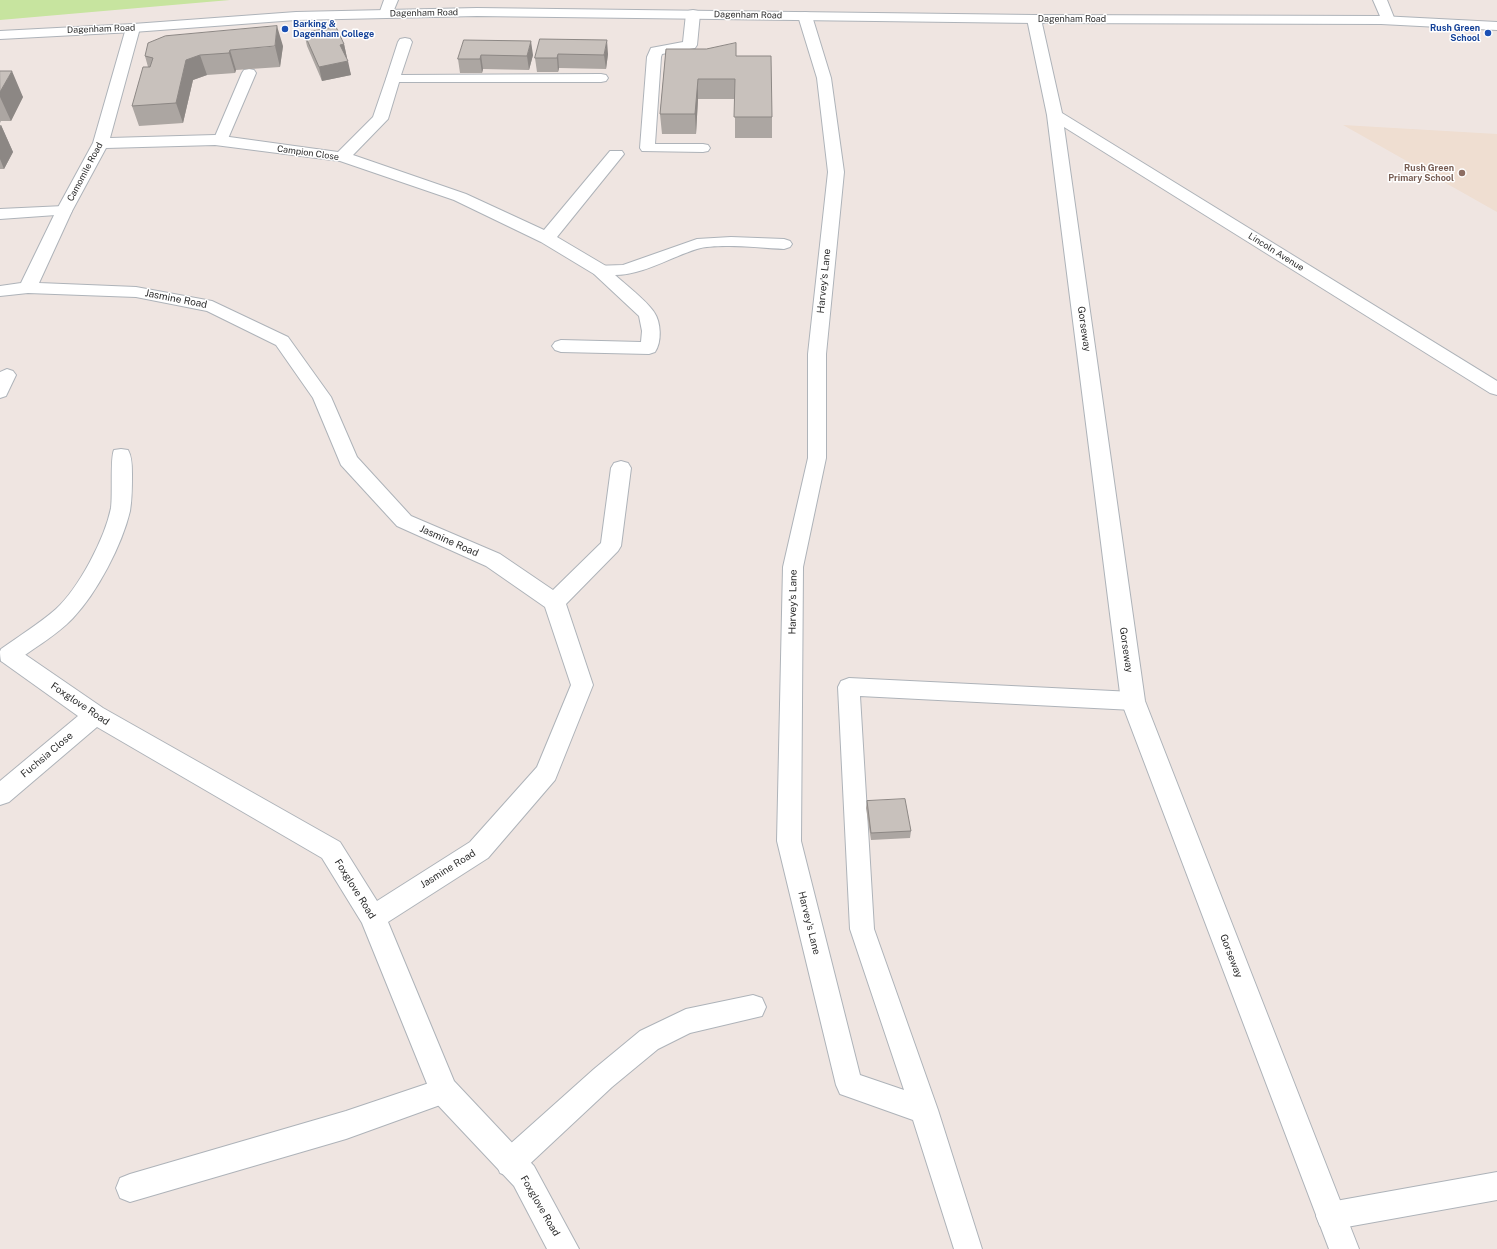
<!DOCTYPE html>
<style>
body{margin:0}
canvas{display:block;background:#efe5e1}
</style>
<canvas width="1497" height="1249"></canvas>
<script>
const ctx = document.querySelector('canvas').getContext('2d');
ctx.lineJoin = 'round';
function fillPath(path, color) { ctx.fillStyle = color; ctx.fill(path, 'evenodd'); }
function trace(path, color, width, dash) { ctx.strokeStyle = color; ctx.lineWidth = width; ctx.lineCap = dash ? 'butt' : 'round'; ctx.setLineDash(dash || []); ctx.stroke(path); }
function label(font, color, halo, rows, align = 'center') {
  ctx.font = font + ' "Public Sans",sans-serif'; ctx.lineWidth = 3; ctx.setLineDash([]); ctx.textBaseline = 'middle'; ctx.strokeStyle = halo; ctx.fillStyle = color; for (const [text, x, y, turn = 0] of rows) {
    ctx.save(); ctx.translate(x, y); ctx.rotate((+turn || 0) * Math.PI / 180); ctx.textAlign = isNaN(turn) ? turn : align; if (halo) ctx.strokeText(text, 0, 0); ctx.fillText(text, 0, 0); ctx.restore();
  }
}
fillPath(new Path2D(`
 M1343,125L1497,134V212Z`), '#efded1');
fillPath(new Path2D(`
 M0,0H230L0,20Z`), '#c7e49f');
const service = new Path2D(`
 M693,10L698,11L700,14L697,45L695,48L662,54L661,57L655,144H703L708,145L710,148L708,151L703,152L642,151L640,148L647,57L651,48L683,42L686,14L688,11Z
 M805,12L810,13L812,16L831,78L844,172L826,354V458L803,567L801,841L860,1075L904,1090L850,929L838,687L841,681L849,678L1133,692L1141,695L1144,701L1141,707L1133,710L860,696L874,929L938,1110L982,1249H954L913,1120L840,1094L836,1085L777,841L783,567L808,458V354L828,172L817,78L798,16L800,13Z
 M405,38L410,39L412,42L401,75L601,74L606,75L608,78L606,81L601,82H388L386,79L398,42L400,39Z
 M249,69L254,70L256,73L227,141L225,144H215L213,141L242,73L244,70Z
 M64,206L70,208L72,211L70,214L0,219V209Z
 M731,237L784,239L790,241L792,244L790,247L784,249C761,248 718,243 697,249C671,257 643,275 615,275C626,285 646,300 654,312C661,322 662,342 655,352L649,354L561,352L555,350L552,346L555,342L561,340L641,342L642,331L639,316L594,274L592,270L594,266L623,265L697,239Z
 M7,369L13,371L16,375L6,396L0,398V372Z
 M121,449L128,450C132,457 132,466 132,474C132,486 132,499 130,511C122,545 97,593 73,618C57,635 35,647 17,661L9,663L1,661L0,652L1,649C19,636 39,624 56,609C79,588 105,538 111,508C113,495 110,458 114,450Z
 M753,995L762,998L766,1007L762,1016L690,1033L658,1049L612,1087L520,1173L510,1177L500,1173L496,1163L500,1153L594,1069L640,1031L686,1009Z
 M444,1078L454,1082L457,1091L454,1100L346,1139L130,1202L120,1198L116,1188L120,1178L130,1174L346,1111Z
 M1497,1172V1200L1330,1230L1320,1226L1316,1216L1320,1206L1330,1202Z`);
const minor = new Path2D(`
 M384,0H398L391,17H381L379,14Z
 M1373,0H1387L1395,20L1393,23H1383Z
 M1034,15L1039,16L1041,19L1062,113L1497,381V395L1490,393L1064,127L1145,701L1359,1249H1329L1121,701L1047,115L1027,19L1029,16Z
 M133,24L138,25L140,28L110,138L215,135L338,152L373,117L386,79L388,76H398L400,79L388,119L353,155L466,194L544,230L610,151H622L624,154L557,237L606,266L609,270L606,274L600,275L594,274L541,242L454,200L340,161L215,145L106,148L72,211L39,283L136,287L212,301L288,337L331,397L357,457L411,516L500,554L553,590L601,543L611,468L614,463L621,461L628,463L631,468L621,546L618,551L566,604L593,685L555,780L488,858L388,922L454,1081L534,1166L579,1249H547L514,1186L434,1101L362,923L322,858L97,727L9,802L0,805V781L78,716L1,661L0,651L9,646L17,649L103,708L340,842L377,901L470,842L537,767L571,685L545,607L486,566L397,526L341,465L313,398L276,345L207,311L136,297L28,293L0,296V286L21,283L56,211L93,143L126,28L128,25Z`);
const tertiary = new Path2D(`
 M477,8L1034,15L1381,16L1497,22V30L1381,24L1034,23L477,16L296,20L133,32L0,39V31L133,24L296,12Z`);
trace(service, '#aeb3b9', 2);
trace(minor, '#aeb3b9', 2);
trace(tertiary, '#aeb3b9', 2);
fillPath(service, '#fff');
fillPath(minor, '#fff');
fillPath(tertiary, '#fff');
fillPath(new Path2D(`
 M304,33L344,44L347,58H346L351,75L322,81L307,46Z
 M540,39L608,54L606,69L559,68L558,72H537L535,58Z
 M464,40L533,55L529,70L483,69L482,73H460L458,59Z
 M283,46L280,67L236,70L235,73L207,75L193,80L183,123L139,126L132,106L148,67L145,56Z
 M666,49L736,56L772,117V138H735V99H698L696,134H662L660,114Z
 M0,71L23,97L11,121H1L0,123Z
 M0,125H1L13,152L4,169H0Z
 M867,801L911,831L910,838L871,840L866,808Z`), '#aca6a2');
fillPath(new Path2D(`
 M277,26L283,46L280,67L275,46Z
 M607,40L608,54L606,69L604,55Z
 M531,41L533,55L529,70L527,56Z
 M344,44L347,58L343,59L340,45Z
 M230,50L236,70L235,73L229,53Z
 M558,54L559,68L558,72L557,58Z
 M200,55L207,75L193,80L183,123L176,103L186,60Z
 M481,55L483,69L482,73L480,59Z
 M348,61L351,75L322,81L319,67Z
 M12,71L23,97L11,121L0,97V92Z
 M698,79V99L696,134L695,114Z
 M1,125L13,152L4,169L0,159V127Z`), '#8c8784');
const building = new Path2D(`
 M277,26L275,46L230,50L229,53L200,55L186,60L176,103L132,106L143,67H150L153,58L145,56L148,43L165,36Z
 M336,27L344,44L340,45L348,61L319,67L304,33Z
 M540,39L607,40L604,55L558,54L557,58H535Z
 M464,40L531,41L527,56L481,55L480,59H458Z
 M736,43V56H771L772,117H734L735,79H698L695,114H660L666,49H706Z
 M0,71H12L0,92Z
 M905,799L911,831L871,833L867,801Z`);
fillPath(building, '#c8c1bc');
trace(building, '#8c8784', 1);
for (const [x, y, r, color] of [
 [285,29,4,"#1a4fb4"],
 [1488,33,4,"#1a4fb4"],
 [1462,173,4,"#8d6e63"]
]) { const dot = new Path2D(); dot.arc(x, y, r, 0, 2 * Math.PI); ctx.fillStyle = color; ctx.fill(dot); trace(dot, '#fff', 1.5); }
label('9px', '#2e2e2e', '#fff', [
 ["Dagenham Road",424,13,-1],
 ["Dagenham Road",748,15,1],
 ["Dagenham Road",1072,19],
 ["Dagenham Road",101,29,-2],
 ["Campion Close",308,153,8],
 ["Camomile Road",85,172,-62],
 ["Lincoln Avenue",1276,252,32]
]);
label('bold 9px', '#164399', '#fff', [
 ["Barking &",293,24],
 ["Dagenham College",293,34],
 ["Rush Green",1480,28,"right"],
 ["School",1480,38,"right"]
], 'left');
label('bold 9px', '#785e54', '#fff', [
 ["Rush Green",1454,168],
 ["Primary School",1454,178]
], 'right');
label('10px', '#2e2e2e', '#fff', [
 ["Harvey's Lane",824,281,-84],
 ["Jasmine Road",176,299,11],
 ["Gorseway",1084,329,82],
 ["Jasmine Road",449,541,24],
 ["Harvey's Lane",793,602,-89],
 ["Gorseway",1126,650,82],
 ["Foxglove Road",80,704,34],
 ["Fuchsia Close",47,755,-40],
 ["Jasmine Road",448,869,-32],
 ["Foxglove Road",355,889,58],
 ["Harvey's Lane",809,923,76],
 ["Gorseway",1231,956,69],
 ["Foxglove Road",540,1206,60]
]);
</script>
